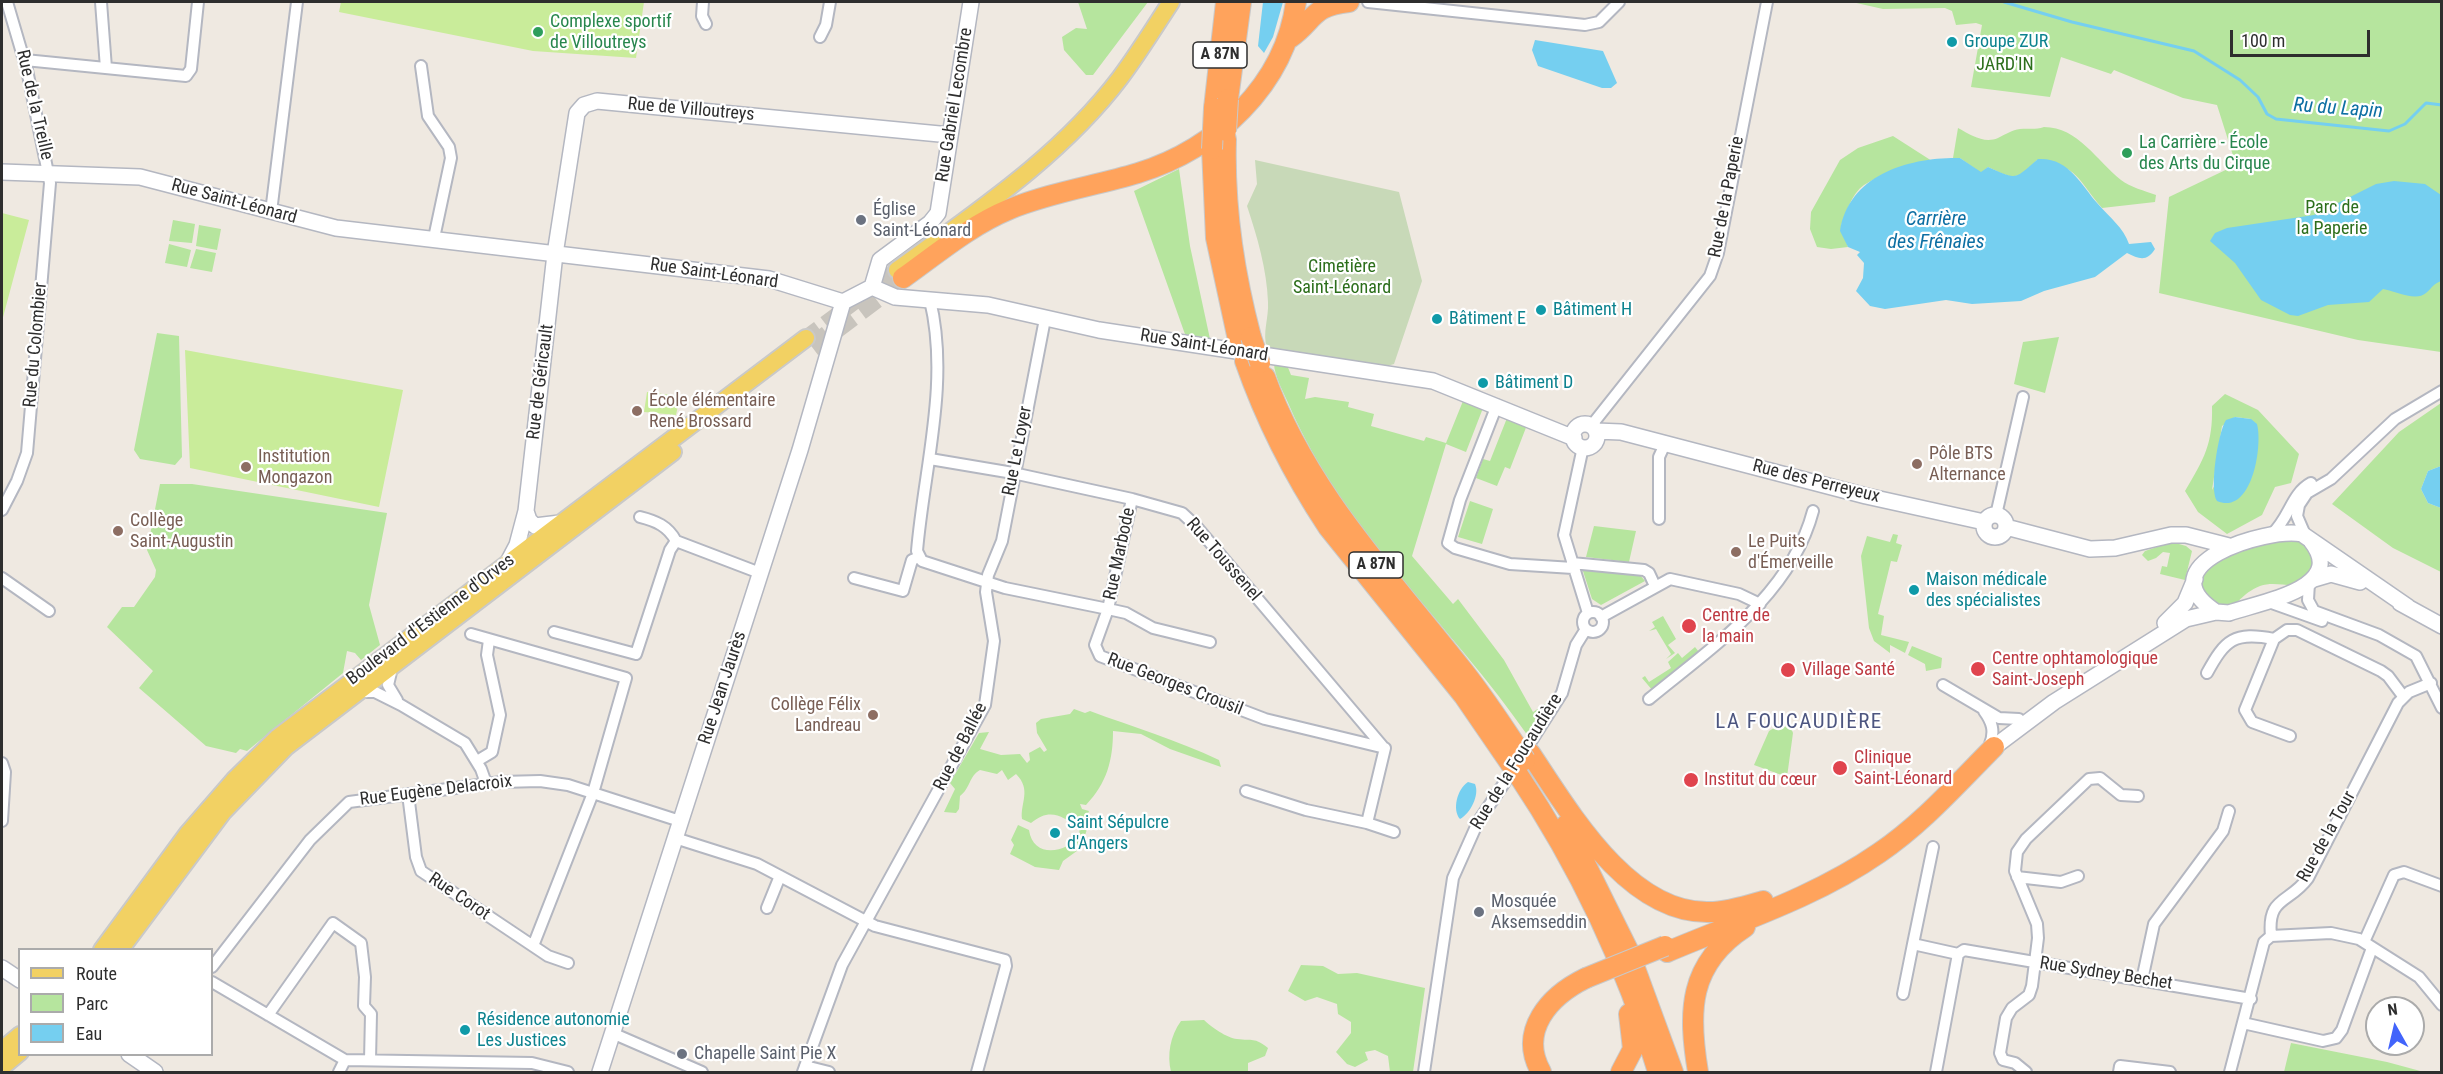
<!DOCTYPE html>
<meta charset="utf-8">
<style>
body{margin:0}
#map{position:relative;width:2443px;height:1074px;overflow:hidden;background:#efe9e1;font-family:"Roboto Condensed",sans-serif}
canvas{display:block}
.frame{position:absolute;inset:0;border:3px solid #2e2e2e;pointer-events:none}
.legend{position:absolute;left:18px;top:948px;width:195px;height:108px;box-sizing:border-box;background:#fff;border:2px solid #ababab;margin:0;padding:8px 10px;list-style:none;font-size:18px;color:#2e2e2e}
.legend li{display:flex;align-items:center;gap:12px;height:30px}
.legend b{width:30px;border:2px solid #ababab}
.north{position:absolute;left:2365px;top:996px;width:60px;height:60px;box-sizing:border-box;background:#fff;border:2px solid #ababab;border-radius:50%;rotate:352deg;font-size:16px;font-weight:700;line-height:24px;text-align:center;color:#2e2e2e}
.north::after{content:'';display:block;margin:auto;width:21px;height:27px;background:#4264fb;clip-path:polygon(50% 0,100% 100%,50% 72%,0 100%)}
.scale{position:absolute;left:2230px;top:30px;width:140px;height:27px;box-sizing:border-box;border:3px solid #2e2e2e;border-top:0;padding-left:8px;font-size:18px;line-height:21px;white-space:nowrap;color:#2e2e2e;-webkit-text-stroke:4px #fff;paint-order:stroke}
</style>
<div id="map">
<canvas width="2443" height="1074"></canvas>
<div class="frame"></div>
<ul class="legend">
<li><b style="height:8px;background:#f2d163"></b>Route</li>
<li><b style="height:16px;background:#b6e59e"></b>Parc</li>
<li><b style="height:16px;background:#75cff0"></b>Eau</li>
</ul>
<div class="north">N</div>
<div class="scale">100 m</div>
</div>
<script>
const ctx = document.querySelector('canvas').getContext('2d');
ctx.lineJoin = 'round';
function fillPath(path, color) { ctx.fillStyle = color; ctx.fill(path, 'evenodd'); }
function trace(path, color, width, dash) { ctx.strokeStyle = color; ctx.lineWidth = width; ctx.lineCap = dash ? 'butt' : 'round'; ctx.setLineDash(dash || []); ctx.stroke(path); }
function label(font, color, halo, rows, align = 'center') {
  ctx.font = font + ' "Roboto Condensed",sans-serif'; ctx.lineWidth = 4.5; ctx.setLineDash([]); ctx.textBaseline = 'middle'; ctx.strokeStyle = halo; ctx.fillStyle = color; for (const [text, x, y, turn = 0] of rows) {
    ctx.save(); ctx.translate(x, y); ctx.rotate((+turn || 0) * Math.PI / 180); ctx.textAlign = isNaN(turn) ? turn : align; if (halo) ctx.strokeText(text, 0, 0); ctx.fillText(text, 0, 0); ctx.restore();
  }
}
fillPath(new Path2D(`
 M1078,2H1148L1093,75H1086L1064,50L1062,37L1076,28L1087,29Z
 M1852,2H2441V352L2358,340L2159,293L2169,197L2236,165L2217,105L2183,98L2114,70L2111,74L2061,57L2050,97L1971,87L1982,25L1976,23L1956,25L1952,11L1945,8L1883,9Z
 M2044,127C2078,127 2097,161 2121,180C2130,187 2145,191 2156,195L2155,202L2102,208C2076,178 2080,167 2037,160C2015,182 2014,179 1988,167L1981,173L1960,158H1953L1958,128C1971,135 1984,144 1998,138C2006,134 2012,130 2020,129C2029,128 2035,130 2044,127Z
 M1893,136L1932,161C1910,165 1882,173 1864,185C1852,193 1846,213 1841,226L1848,247L1831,249L1817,247L1810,229L1811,212L1840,160L1858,148Z
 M1179,169L1190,246L1210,339L1186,337L1134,191Z
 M173,220L195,224L192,243L169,241Z
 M199,225L221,229L217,250L196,246Z
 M169,244L191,250L187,267L165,263Z
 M196,249L216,253L212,272L190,268Z
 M157,333L179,336L182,457L175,465L140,459L134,450Z
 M2059,337L2045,393L2014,384L2023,342Z
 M1274,363L1287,365L1291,375L1309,378L1305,399L1315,397L1349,402L1348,407L1374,414L1371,426L1424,441L1426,437L1446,443L1463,401L1483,408L1466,452L1446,444L1412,556L1453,604L1458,599L1504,660L1533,712L1548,702L1528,736C1451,624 1344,533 1289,405C1284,393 1274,376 1274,363Z
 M2225,394L2258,410L2299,454L2291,483L2275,487L2262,515L2227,534L2198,512L2185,491C2204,459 2213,444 2212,406ZM2235,417L2251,419L2212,490L2222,426Z
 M2441,403V466L2428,471L2421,489L2428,503L2441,508V572L2393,548L2332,504L2399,432Z
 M1507,418L1527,425L1510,469L1505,467L1497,486L1476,478L1483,459L1490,461Z
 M160,484H192L387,513L369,605L380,645L361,660L355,653L347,651L343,673L247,751L240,749L236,753L206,746L139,688L153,671L107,627L122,607H134L155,577L156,570L147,550Z
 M1470,501L1493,509L1482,544L1458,537Z
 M1594,526L1636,531L1629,562L1586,557Z
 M1893,534L1898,535L1896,543L1902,545L1897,562L1891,561L1878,614L1884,616L1881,635L1909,642L1905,653L1890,645V653L1874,641L1869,628L1861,556L1867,536L1890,542Z
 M2279,538L2303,541L2313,558L2311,572L2293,585C2281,585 2271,582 2260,586C2232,597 2238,621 2203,595L2201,576L2217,559Z
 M2172,542L2186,546L2192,551L2185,580L2160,574L2162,566L2167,567L2170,553L2163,552L2156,558L2148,561L2142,555L2145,551Z
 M1582,568L1640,575L1645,581L1601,605L1592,599Z
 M1663,616L1676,639L1668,645L1675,653L1666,659L1671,654L1656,629L1649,631L1655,627L1652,622Z
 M1912,646L1942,658L1941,668L1926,671L1925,664L1908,655Z
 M1695,647L1699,652L1653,691L1642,678L1645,676L1649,682L1671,668L1668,662L1678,653L1682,658Z
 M1074,709L1085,713L1090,711C1133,727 1177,740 1219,760L1221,767L1170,749L1141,734L1113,731C1113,760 1107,783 1086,805L1080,804L1082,809L1089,811L1086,818L1088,826L1081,848L1063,861L1059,870L1035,867L1010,854L1014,845L1011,840L1018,825L1029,830C1033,859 1066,853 1080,836L1079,828C1062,816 1050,807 1031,823L1022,819C1020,803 1032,790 1016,774L1008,780L1002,770L997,774L980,770C969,776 970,789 960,796L959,809L956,813L944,812L955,789L950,783L979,733L989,732L980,749L1001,755L1020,754L1027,763L1030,760L1029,753L1040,747L1044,752L1047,750L1037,733L1036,723L1041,719L1070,714Z
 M1779,725L1791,728L1793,733L1787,777L1754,765L1769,731Z
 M1301,965L1323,966L1338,974L1357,973L1425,988L1413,1072H1390L1388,1056L1375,1050L1365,1052L1368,1060L1355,1067L1347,1064L1336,1052L1351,1033V1022L1338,1014L1337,1004L1317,997L1305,1001L1288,991Z
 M1204,1020C1211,1027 1227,1038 1237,1039C1253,1041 1254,1037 1268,1048L1265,1056L1248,1063V1071L1245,1072H1171C1167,1055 1170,1036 1181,1021Z
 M2291,1043L2387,1062L2424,1072H2284Z`), '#b6e59e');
fillPath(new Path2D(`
 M1255,160L1399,192L1422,281L1394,364L1384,367L1267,348C1262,333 1269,318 1268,302C1267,270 1257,236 1247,206L1257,184Z`), '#c8d9b8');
fillPath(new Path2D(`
 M341,2H644L636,58L533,51L339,12Z
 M2,213L29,220L2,321Z
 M185,350L403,390L379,507L190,468Z
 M647,392L680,396L676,415L644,412Z`), '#c9ec9a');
fillPath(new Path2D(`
 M1263,2H1283L1273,37L1264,53L1258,46Z
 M1535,40L1603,51L1617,83L1611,88H1602L1538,66L1532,50Z
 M1960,158L1981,172L1988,167C2017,180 2014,180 2038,159C2069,157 2081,185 2098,204C2110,218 2123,227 2129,244L2151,242L2155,249C2147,262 2139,259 2127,253L2095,277L2044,291L2021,301L1972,304L1946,300L1885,309L1870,306L1856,291L1863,278L1864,263L1857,255L1860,252L1848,247L1840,231C1849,174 1910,157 1960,158Z
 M2394,181L2425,184L2441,195V281C2433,284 2432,288 2426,293C2416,302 2395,291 2383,289L2369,302L2328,305L2298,316L2290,315L2261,300L2235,263L2210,241L2215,233L2227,228L2314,215L2376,184Z
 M2235,417L2251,419L2257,424C2263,446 2252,516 2217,501C2209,490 2218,432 2226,420Z
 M2441,466H2442L2441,508L2428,503L2421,489L2428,471Z
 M1468,782L1475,784C1480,795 1470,814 1460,819C1452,810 1457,789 1468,782Z`), '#75cff0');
trace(new Path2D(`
 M2004,2L2072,22L2194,51L2240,80L2258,97L2267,114L2276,119L2389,131L2405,124L2426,103L2442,105`), '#75cff0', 3);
trace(new Path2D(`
 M806,338L897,270`), '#c8c4bd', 16, [16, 8]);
trace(new Path2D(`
 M812,347L903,278`), '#c8c4bd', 20, [20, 10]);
const street = new Path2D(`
 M101,2L106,68
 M703,2L702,16L706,24
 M1368,2L1585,25L1599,22L1619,2
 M820,37L826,25L830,2
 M25,60L186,76L191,69L198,2
 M421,66L428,116L449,147L451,158L434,238
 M271,212L297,2
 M930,300C950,382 924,468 917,551L922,561L1005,588L1108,609L1095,645L1100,656L1265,719L1385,748
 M1497,405L1460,500L1448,543L1455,548L1510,564L1573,568
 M1591,426L1710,276L1718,253L1767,2
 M1583,447L1564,535L1588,613
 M930,459L1013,473L1132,499L1182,513L1196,526L1384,748
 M1132,499L1108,609L1126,613L1153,628L1210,642
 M2,510L17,481L27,453L50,183L27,70L7,2
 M1996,515L2023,397
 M640,517C656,521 668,526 676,541
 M1659,519V457L1665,444
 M2272,534C2290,517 2291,494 2311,483
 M2306,537L2297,516L2299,505L2307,493L2331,479L2395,419L2442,391
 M1572,563L1644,570L1649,573L1655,586
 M2,578L49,611
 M854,578L903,591L912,560L919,557
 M2309,583L2308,600L2314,611L2379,635L2416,656L2442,708
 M2266,601L2322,621
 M1583 622a10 10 0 1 1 20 0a10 10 0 1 1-20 0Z
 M1601,617L1670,579L1739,594L1760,604
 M554,632L636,654L670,550L676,541L760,573
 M471,634L626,678L593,793L533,946
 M392,668L388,685L397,700
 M2207,673C2225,640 2234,631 2274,639
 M1943,685L1999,718L2019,719
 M359,692H375L401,705L465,743L481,769L486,783
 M1649,699C1712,647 1791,595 1813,511
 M1984,711C1992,722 1995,731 1990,744
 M2290,736L2252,722L2245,710L2274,639L2287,630H2297L2381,671L2388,676L2403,696
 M1523,754L1562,693L1576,645L1586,629
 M477,761L492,752L500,715L487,655L489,640
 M2,763L5,772L2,821
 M1246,791L1306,810L1367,823L1394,832
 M408,794L416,857L421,871L548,956L568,963
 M1367,823L1385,748
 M675,838L757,864L875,926L1005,960L1006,966L977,1072
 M2017,877L2061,882L2078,876
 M767,908L780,876
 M2271,936C2267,896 2289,904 2308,878L2398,703L2409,692L2431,683
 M2271,936L2331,933L2359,939L2419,977L2442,1005
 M2364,942L2394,875L2404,872L2442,886
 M1913,944L1933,847
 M212,967L310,840L349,802L501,782L540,781L568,785L680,821
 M2142,980L2154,924L2223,831L2229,811
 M212,982L345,1060L532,1063L568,1072
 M1903,994L1913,944L1958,954
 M268,1015L333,923L361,943L365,977L364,1006L371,1014L370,1060
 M2243,1023L2323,1041L2336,1038L2342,1030L2372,948
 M612,1033L702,1072
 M805,1066L829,1072
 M339,1072L345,1060
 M803,1072L842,965L985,705L994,641L986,592L988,575L1002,541L1045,319
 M1424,1072L1453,878L1478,822L1515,767
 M1936,1072L1958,954L1964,950L2251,999
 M2026,1072L2015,1063L2003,1060L2000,1053L2006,1018L2012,1008L2029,995L2032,986L2038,938L2037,924L2015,871L2017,852L2026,839L2089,779L2100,778L2121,795L2138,796
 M2119,1072L2120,1066L2170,1072
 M2230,1072L2264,942L2271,936`);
const secondary = new Path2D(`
 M2,172L140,177L336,228L769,279L843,302L872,287
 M872,287L895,297L988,305L1099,330L1433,381L1574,438
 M872,287L880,260L930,223L938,213L971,2
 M1573 436a12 12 0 1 1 24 0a12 12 0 1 1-24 0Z
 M1596,431L1621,432L1866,496L1984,522
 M526,511L529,520L535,526L560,523
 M1984 526a11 11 0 1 1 22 0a11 11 0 1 1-22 0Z
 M2006,527L2090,549L2115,548L2171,535H2186L2229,546
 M507,564L517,545L526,511L555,254L577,113L584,105L597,101L950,135
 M2314,579L2331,574L2360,582
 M2400,603L2442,626
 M2216,612C2144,565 2266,527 2302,534L2408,607
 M2165,623L2185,603L2195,579
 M1994,747L2054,702L2186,619L2216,612L2229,613C2259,602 2349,589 2311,541
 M2,968L20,980
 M129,1054L155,1072
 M600,1072L800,450L843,302`);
const primary = new Path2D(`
 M897,270C975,213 1061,156 1120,78C1138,54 1154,28 1171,2
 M102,950L188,833L234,780L277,738L806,338
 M120,950L223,812L286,747L673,452
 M2,1050L20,1035
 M2,1067L20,1052`);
const highway = new Path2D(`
 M1290,38C1315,20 1311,6 1349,2
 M1228,99L1241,2
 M1214,108L1226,2
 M1226,139C1224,206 1234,273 1251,337
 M1212,149L1216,238L1237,335
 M903,278C938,253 971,225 1010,209C1052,192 1095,186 1138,173C1216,149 1285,85 1296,2
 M1245,361C1266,421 1293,474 1328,527L1464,696L1510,763
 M1265,377C1306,490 1388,575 1461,668C1482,694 1500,722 1519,750
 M1530,753C1569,811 1628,914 1709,912C1727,912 1746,906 1763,901
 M1517,773C1578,864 1627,967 1658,1072
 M1566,825L1629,952L1673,1072
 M1667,952C1738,922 1816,897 1879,853C1922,824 1957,784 1994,747
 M1541,1072C1518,1031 1549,996 1586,978
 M1621,1072L1633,1049L1629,1014
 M1698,1072C1688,1012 1688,964 1745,927`);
trace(street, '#b4b7c1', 14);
trace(secondary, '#b4b7c1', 18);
trace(primary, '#c9c9c9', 20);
trace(highway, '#c9c9c9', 22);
trace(street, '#fff', 10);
trace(secondary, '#fff', 15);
trace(primary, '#f2d163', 16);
trace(highway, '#ffa35c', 20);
const highwayBridge = new Path2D(`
 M1226,131L1228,99
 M1212,149L1214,108
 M1251,337L1260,363
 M1519,750L1525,760
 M1510,763L1517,773
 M1586,978L1665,946`);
trace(highwayBridge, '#c9c9c9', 22, []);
trace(highwayBridge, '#ffa35c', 20);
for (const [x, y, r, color] of [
 [538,32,6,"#2e9e5b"],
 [1952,42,6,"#0f9aa8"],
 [2127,153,6,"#2e9e5b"],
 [861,220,6,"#6b7280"],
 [1541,310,6,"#0f9aa8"],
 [1437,319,6,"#0f9aa8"],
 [1483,383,6,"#0f9aa8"],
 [637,411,6,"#8d6e63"],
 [1917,464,6,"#8d6e63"],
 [246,467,6,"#8d6e63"],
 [118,531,6,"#8d6e63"],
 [1736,552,6,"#8d6e63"],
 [1914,590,6,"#0f9aa8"],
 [1689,626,8,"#e0444e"],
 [1978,669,8,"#e0444e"],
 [1788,670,8,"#e0444e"],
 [873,715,6,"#8d6e63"],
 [1840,768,8,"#e0444e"],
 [1691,780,8,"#e0444e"],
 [1055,833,6,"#0f9aa8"],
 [1479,912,6,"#6b7280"],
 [465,1030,6,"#0f9aa8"],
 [682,1054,6,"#6b7280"]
]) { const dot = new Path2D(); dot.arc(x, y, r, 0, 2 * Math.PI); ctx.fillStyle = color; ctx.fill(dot); trace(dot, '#fff', 2); }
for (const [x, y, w] of [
 [1220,55,54],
 [1376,565,54]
]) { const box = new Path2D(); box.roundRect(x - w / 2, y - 13, w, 26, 4.5); ctx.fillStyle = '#fff'; ctx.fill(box); trace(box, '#2e2e2e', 1.5); }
label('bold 16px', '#2e2e2e', null, [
 ["A 87N",1220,55],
 ["A 87N",1376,565]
]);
label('18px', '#27864d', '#fff', [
 ["Complexe sportif",550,22],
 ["de Villoutreys",550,43],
 ["La Carrière - École",2139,143],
 ["des Arts du Cirque",2139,164]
], 'left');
label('18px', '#0d838f', '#fff', [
 ["Groupe ZUR",1964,42],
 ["Bâtiment H",1553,310],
 ["Bâtiment E",1449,319],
 ["Bâtiment D",1495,383],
 ["Maison médicale",1926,580],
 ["des spécialistes",1926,601],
 ["Saint Sépulcre",1067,823],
 ["d'Angers",1067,844],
 ["Résidence autonomie",477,1020],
 ["Les Justices",477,1041]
], 'left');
label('18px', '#2c6e1b', '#fff', [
 ["JARD'IN",2005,65],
 ["Parc de",2332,208],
 ["la Paperie",2332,229],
 ["Cimetière",1342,267],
 ["Saint-Léonard",1342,288]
]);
label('18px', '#2e2e2e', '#fff', [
 ["Rue de la Treille",34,105,77],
 ["Rue Gabriel Lecombre",955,105,-81],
 ["Rue de Villoutreys",691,110,5],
 ["Rue de la Paperie",1727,197,-79],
 ["Rue Saint-Léonard",234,202,15],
 ["Rue Saint-Léonard",714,274,8],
 ["Rue du Colombier",36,345,-85],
 ["Rue Saint-Léonard",1204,346,9],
 ["Rue de Géricault",541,382,-83],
 ["Rue Le Loyer",1018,451,-79],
 ["Rue des Perreyeux",1816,482,14],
 ["Rue Marbode",1120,554,-78],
 ["Rue Toussenel",1223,560,49],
 ["Boulevard d'Estienne d'Orves",431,620,-37],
 ["Rue Georges Crousil",1175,685,21],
 ["Rue Jean Jaurès",723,688,-72],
 ["Rue de Ballée",961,747,-63],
 ["Rue de la Foucaudière",1517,762,-58],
 ["Rue Eugène Delacroix",436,791,-7],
 ["Rue de la Tour",2327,837,-61],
 ["Rue Corot",459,897,34],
 ["Rue Sydney Bechet",2106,974,9]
]);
label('18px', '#5b616d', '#fff', [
 ["Église",873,210],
 ["Saint-Léonard",873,231],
 ["Mosquée",1491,902],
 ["Aksemseddin",1491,923],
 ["Chapelle Saint Pie X",694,1054]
], 'left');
label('18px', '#785e54', '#fff', [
 ["École élémentaire",649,401],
 ["René Brossard",649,422],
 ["Pôle BTS",1929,454],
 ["Alternance",1929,475],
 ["Institution",258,457],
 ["Mongazon",258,478],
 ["Collège",130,521],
 ["Saint-Augustin",130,542],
 ["Le Puits",1748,542],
 ["d'Émerveille",1748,563],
 ["Collège Félix",861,705,"right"],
 ["Landreau",861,726,"right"]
], 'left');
label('18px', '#be3a42', '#fff', [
 ["Centre de",1702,616],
 ["la main",1702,637],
 ["Centre ophtamologique",1992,659],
 ["Saint-Joseph",1992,680],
 ["Village Santé",1802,670],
 ["Clinique",1854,758],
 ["Saint-Léonard",1854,779],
 ["Institut du cœur",1704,780]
], 'left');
label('italic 20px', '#0d6fa3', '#fff', [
 ["Ru du Lapin",2338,109,4],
 ["Carrière",1936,220],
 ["des Frênaies",1936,243]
]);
ctx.letterSpacing = '1.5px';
label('21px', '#4d5680', '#fff', [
 ["LA FOUCAUDIÈRE",1799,723]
]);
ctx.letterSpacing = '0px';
</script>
